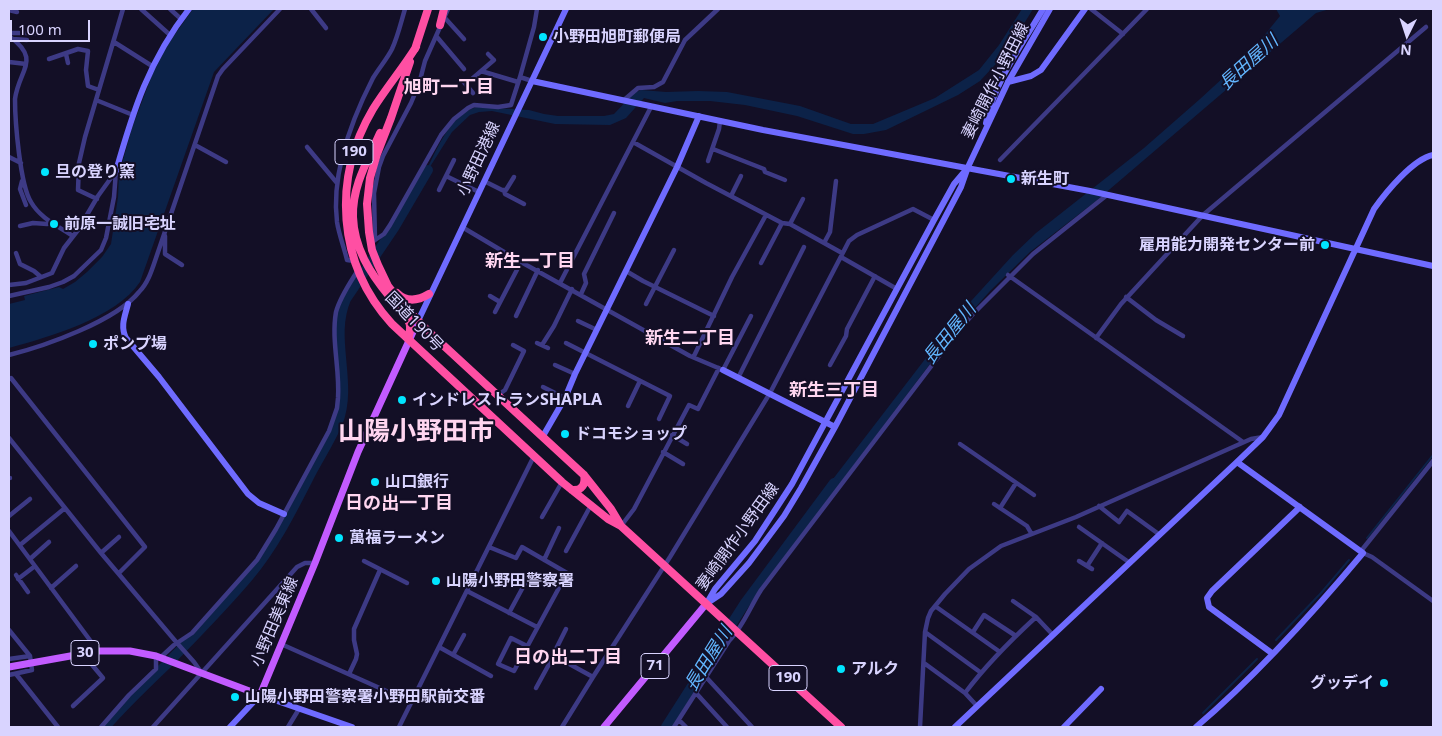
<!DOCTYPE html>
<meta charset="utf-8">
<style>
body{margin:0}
#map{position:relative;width:1442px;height:736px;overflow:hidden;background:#130f26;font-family:"Noto Sans",sans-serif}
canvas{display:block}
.frame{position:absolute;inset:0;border:10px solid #d9d4ff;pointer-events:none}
.north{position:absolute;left:1382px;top:10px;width:50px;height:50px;-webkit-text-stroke:4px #130f26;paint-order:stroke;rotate:184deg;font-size:14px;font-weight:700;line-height:20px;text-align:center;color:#d9d4ff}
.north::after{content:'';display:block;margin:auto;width:18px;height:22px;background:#d9d4ff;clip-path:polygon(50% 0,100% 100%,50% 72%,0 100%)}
.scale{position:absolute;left:10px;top:20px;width:80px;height:22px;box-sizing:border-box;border:2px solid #d9d4ff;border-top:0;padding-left:6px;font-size:15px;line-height:18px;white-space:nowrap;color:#d9d4ff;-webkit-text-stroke:4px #130f26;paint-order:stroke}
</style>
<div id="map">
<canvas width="1442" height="736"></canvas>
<div class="frame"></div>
<div class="north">N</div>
<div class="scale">100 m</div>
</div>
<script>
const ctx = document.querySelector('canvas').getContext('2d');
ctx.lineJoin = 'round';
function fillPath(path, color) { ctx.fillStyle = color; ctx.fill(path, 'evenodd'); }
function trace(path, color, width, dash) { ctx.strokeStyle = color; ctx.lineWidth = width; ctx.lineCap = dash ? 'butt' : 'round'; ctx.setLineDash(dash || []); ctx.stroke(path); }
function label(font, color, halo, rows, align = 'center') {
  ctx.font = font + ' "Noto Sans","Noto Sans JP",sans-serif'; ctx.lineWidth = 4; ctx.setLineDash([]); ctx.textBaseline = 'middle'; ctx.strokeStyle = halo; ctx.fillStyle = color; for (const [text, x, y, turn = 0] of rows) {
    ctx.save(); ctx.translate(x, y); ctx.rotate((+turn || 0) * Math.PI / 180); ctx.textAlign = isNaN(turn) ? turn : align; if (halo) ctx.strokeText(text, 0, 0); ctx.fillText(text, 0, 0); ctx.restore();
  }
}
fillPath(new Path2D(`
 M193,9H274L214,72L140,282C116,318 49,337 9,348V304L25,300L24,296L59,287L63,289L75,282L87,272L102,257L111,244L118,197L119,174L132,128L152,75L168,44Z
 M1022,9H1033L1006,53L980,81L958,95L886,130L864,134H853L797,116L745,105L710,101H677L665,103L644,98L626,118L610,125L555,124L492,111L479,112L470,115L452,132L421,181C435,156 447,115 477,107L529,110L544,114L558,116H604L614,114L634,93L641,90L666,92L698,91L727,92L800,106L851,124H873L935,98L979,70L999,45Z
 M1276,9H1330L1316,13L1096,201L1030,252L990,291L957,328L830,497L823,492L962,311L1013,255L1036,233L1144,148L1200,99L1250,53L1280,16Z`), '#0c2248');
trace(new Path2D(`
 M1367,538L1433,455
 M1276,640L1321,593L1349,560
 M1203,713L1257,659`), '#0c2248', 2);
trace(new Path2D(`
 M105,727C124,705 145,685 166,665C194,636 223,607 249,576C275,545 293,508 311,473C320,456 331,439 338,422C353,382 329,338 346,299L394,228L428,170
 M666,727L745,603L834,483`), '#0c2248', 10);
trace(new Path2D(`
 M141,9L170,35
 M170,9L181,19
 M311,9L326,28
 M1091,9L1123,34
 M9,10L17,12
 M445,18L464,39
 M9,33H41
 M9,36C42,60 19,69 15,99C15,121 20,185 31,202C40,218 58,226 73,236
 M437,37L464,69
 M13,39L27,40
 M114,42L152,66
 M66,54L68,63
 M49,59L78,49L88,51L86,70L88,86L99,90
 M9,62L26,64
 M481,71L518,82
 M462,80L473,93
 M532,81L520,77L534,27L537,9
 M466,84L494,60L488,54
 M96,100L133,115
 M624,100L638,88L654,87L663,82L685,40L718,9
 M633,142L706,183L782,223L790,224L803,199
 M195,145L226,162
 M307,147L337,183
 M713,149L764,169L765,172L785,180
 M9,157L21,163
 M1000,160L1147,9
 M708,161L719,129L720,121
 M446,176L479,192
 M22,181L20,189L26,205
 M484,181L502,190H506L514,177
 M439,190L454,160
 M504,190L505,194L524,204
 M731,196L741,176
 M97,199L78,190L79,163L85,137L123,9
 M790,224L842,253
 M20,226L33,223L47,224L54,223
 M462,227L521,262L690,356L723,370L751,316
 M165,236V254L182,265
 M375,240L384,234L390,225L441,135L454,119L468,108L474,105L498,107L511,105L520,77
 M371,243L375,240L374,193L379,167L383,156L411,103L419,84L425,61L448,9
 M824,243L830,232L836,181
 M16,253L20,264L34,271L41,277
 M841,257L897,289
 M354,261L347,260C344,247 339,235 337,222C331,173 351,121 373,78C379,68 387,59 392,49C398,36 401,22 405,9
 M761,263L782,223
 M626,271L643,281L714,316
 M1008,275L1243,442
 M560,283L651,107
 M9,285L26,283L52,273L64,248L78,230L98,196L116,171
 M581,294L586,283L584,274L614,213
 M9,296L49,287L63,282L74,276L101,250L106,238L114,197L116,171
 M490,296L500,302
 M1126,297L1156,320L1183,336
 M646,304L674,250
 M495,312L521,262
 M516,316L538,270
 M578,321L597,330
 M1096,338L1121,304L1203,215L1426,27
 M537,343L548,348
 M566,343L670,396L659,419
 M542,345L554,326L572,289
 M9,355C45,346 116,321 139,292C148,283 152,270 156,258L218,76L223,69L280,9
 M694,356L732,277L766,215
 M555,365L575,374
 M830,365L846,336L847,329L875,276
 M738,378L804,247
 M9,379L11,378L145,547L119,573
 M543,387L565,398
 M498,395L505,390L524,351L513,345
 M628,406L640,381
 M672,435L687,444
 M9,438L101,553L177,643L194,662L201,672
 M960,444L1034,495
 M663,452L683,464
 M9,478H10
 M994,504L1027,526L1031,533
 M1099,506L1119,522L1127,511L1160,535
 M1000,508L1016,483
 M9,516L30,499
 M542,517L562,482
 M621,526L634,509L689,405L698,409L719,368
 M1079,527L1130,563
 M9,531L98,651
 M20,545L65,508
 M489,547L516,558L522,547L567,573L514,671L498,664L511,638L527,646
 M566,551L591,505
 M1361,551L1433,461
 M101,553L119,537
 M1363,553L1372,557L1433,601
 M30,559L49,542
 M544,560L559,528
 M364,561L407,583
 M1079,561L1092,569
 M1087,566L1102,543
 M16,575L28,592
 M18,579L35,566
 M51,588L76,566
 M467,591L537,627
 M1013,601L1036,617L1053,635
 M935,606L1000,652
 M509,613L529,576
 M566,629L553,655L593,677
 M9,630L30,656L32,670L9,675
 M925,632L980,672
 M973,632L984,615L1016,636
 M281,644L411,702
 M439,647L491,676
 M453,655L464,635
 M160,658L174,645L192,633L257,560L276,529L329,431L337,408L338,398C340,369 331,340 336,312C340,297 350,283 358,270
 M9,659L30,656
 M924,663L965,693L977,706
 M16,674L58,727
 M349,674L356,659L357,654L354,640V629L380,570
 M706,677L752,727
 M536,688L553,657V655
 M696,693L727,727
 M965,693C986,665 1011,640 1036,617
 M73,706L103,678L83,654
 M679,720L686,727
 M101,727L129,695L156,669V656
 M153,727L297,567L305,563H315
 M288,727L299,709
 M399,727L534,456
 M562,727L593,677L670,557L770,393L849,241L857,235L913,209L934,220
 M674,727L729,641C743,627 750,607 761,590L958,331L973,314L1033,254L1107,195
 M920,727L925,632L928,618L931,611L945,594L969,569L1001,546L1076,517L1251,439L1263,437`), '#3d3a85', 4.5);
trace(new Path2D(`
 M532,81L763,130L1090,191L1433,266
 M1008,82L1031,76L1041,70L1085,9
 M986,123C994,82 1022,45 1043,9
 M116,171C133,111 149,60 189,9
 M128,304C125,316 120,326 126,338L159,377L248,494L259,503L284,514
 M418,321L566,9
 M723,370L835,427
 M543,436L565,398L575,374L677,167L699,116
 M708,601L715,589L755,541L792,484L934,220L954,184L965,171
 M706,604L721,594L749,563L784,516L801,488L835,427L961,187L968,167L1008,82L1050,9
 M1273,654L1209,607L1207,598L1212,591L1300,507
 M230,727L260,695L352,727
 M955,727L1237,462L1263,437L1279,415L1374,209C1386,192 1413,159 1433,155
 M1064,727L1101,689
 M1196,727C1257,675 1312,614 1363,553L1237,462`), '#6f6bff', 6);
trace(new Path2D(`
 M9,667L98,651H130L156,656L260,695L315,563L358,452L418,321
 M604,727L706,604`), '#c25bff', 7);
trace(new Path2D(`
 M440,25L444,9
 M416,47C403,68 386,88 373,109C332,178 337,264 392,324L562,482L608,519L621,526L841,727
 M415,49L428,9
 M410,62L391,118L377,154L370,178L367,204L369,232L372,250L378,265L388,286L402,304L429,332L584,475L611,509L620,524
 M380,133C368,160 352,186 353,217C354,248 370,273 389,296C395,304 404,311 408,320C412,326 410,333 408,339
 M397,293C407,303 419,300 429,294
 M572,490C582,491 586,484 584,475`), '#ff4fa3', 8);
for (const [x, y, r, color] of [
 [543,37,5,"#00e5ff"],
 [45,172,5,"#00e5ff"],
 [1011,179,5,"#00e5ff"],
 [54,224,5,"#00e5ff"],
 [1325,245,5,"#00e5ff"],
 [93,344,5,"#00e5ff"],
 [402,400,5,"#00e5ff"],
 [565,434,5,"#00e5ff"],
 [375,482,5,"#00e5ff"],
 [339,538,5,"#00e5ff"],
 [436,581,5,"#00e5ff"],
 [841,669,5,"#00e5ff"],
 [1384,683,5,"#00e5ff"],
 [235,697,5,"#00e5ff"]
]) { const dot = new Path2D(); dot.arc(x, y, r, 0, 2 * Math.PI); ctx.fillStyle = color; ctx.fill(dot); trace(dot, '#130f26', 2); }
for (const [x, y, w] of [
 [354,152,38],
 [85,653,28],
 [655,666,28],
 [788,678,38]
]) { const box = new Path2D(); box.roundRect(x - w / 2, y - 12.5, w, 25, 4); ctx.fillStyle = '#130f26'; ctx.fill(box); trace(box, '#d9d4ff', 1); }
label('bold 15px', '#d9d4ff', null, [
 ["190",354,152],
 ["30",85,653],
 ["71",655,666],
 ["190",788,678]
]);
label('bold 16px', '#d9d4ff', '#130f26', [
 ["小野田旭町郵便局",553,37],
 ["旦の登り窯",55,172],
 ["新生町",1021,179],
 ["前原一誠旧宅址",64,224],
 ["雇用能力開発センター前",1315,245,"right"],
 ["ポンプ場",103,344],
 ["インドレストランSHAPLA",412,400],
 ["ドコモショップ",575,434],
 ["山口銀行",385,482],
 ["萬福ラーメン",349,538],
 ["山陽小野田警察署",446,581],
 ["アルク",851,669],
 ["グッデイ",1374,683,"right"],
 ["山陽小野田警察署小野田駅前交番",245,697]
], 'left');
label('16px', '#d9d4ff', '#130f26', [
 ["妻崎開作小野田線",996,81,-63],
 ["小野田港線",479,159,-65],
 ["国道190号",414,322,46],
 ["妻崎開作小野田線",738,537,-54],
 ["小野田美東線",275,622,-67]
]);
label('italic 18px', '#62b6ff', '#130f26', [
 ["長田屋川",1249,63,-42],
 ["長田屋川",950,334,-51],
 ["長田屋川",709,659,-58]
]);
label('bold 18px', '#ffd6f0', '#130f26', [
 ["旭町一丁目",449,88],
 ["新生一丁目",530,262],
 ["新生二丁目",690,339],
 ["新生三丁目",834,391],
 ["日の出一丁目",399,504],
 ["日の出二丁目",568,658]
]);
label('bold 26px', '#ffd6f0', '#130f26', [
 ["山陽小野田市",416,433]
]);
</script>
